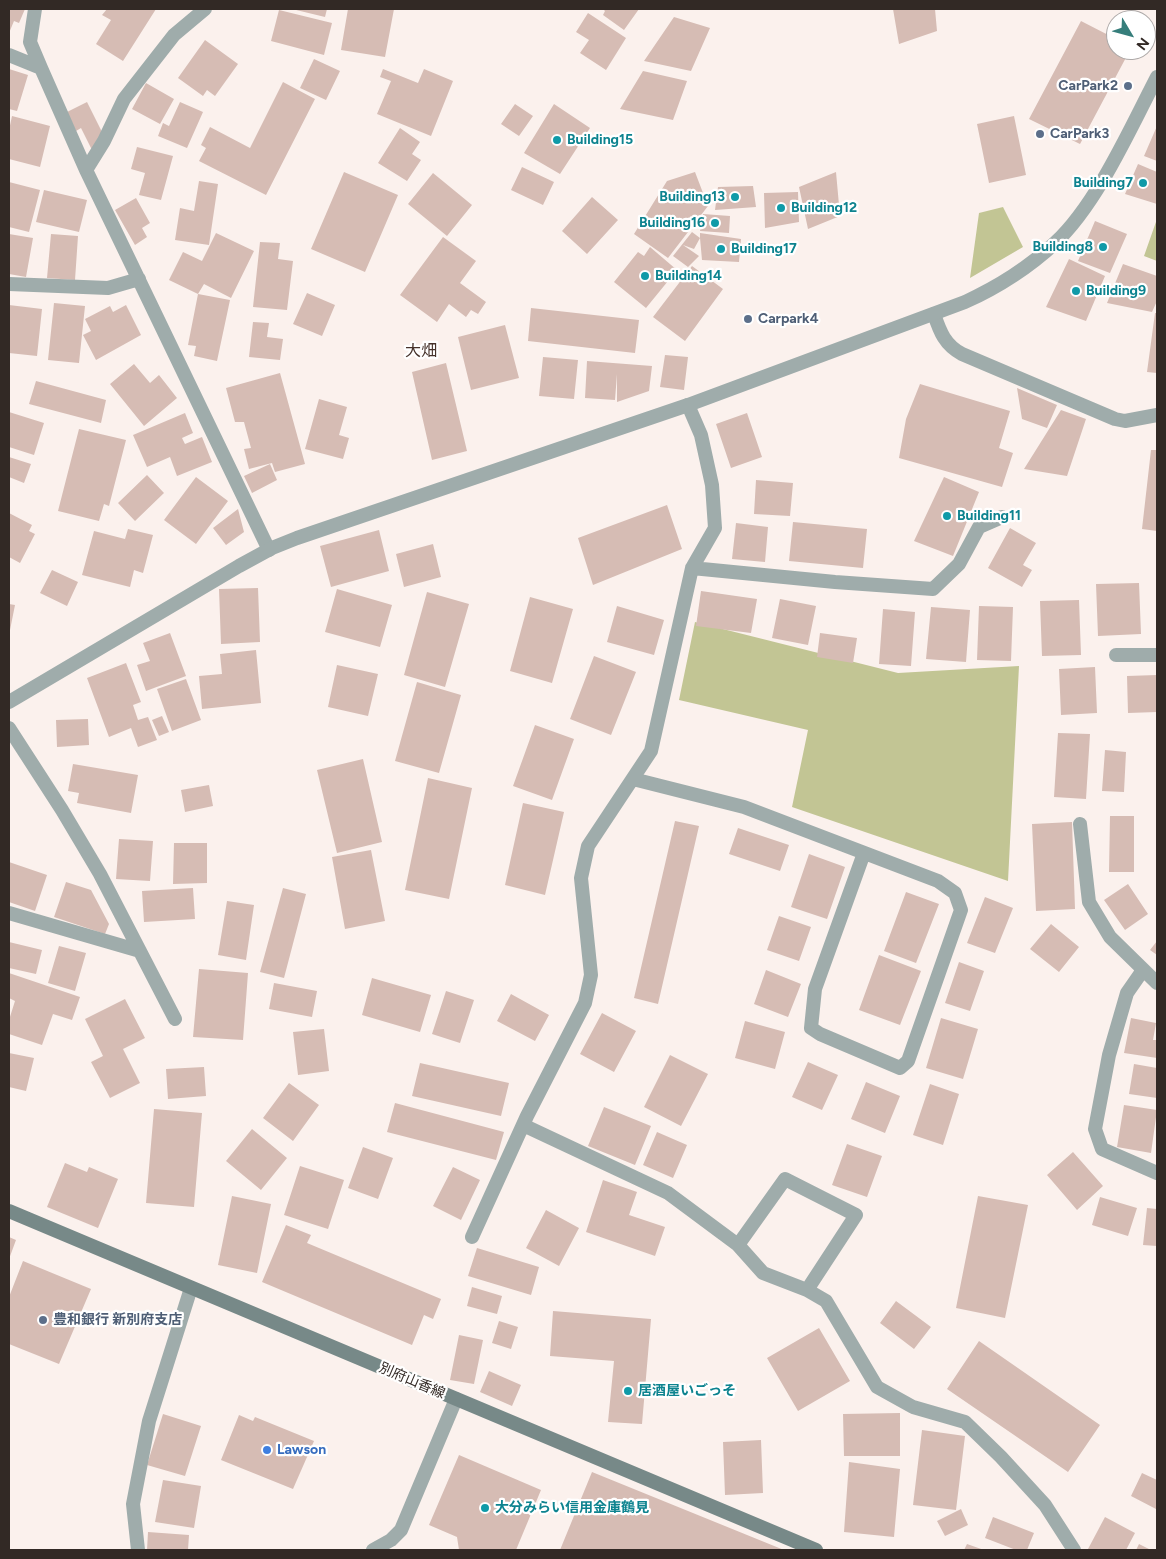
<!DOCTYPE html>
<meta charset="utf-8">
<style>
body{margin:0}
#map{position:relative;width:1166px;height:1559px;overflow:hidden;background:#fbf1ed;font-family:Figtree,sans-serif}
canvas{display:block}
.frame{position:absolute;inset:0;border:10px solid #322925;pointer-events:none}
.north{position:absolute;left:1106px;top:10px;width:50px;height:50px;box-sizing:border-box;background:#fff;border:1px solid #ada9a8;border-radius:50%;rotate:127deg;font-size:14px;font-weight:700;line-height:20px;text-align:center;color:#322925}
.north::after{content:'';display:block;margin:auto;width:18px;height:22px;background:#367e7b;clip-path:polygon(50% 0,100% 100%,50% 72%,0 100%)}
</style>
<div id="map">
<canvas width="1166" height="1559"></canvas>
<div class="frame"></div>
<div class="north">N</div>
</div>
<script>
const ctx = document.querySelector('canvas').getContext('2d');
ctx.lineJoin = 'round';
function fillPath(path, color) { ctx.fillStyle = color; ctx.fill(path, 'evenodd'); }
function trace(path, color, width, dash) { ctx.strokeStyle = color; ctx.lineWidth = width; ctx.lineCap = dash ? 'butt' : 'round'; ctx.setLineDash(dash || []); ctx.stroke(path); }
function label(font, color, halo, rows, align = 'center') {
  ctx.font = font + ' Figtree,"Noto Sans JP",sans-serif'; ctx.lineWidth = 4.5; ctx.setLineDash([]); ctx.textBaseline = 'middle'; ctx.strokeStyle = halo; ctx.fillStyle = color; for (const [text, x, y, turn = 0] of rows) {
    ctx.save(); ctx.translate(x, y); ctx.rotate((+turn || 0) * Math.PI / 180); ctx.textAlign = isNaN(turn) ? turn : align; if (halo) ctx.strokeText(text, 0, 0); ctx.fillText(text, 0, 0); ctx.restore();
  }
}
fillPath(new Path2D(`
 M1003,207L1023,247L970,278L979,213Z
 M1157,219V261L1144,256Z
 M695,622L898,673L1019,666L1008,881L792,807L808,730L679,700Z`), '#c2c594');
fillPath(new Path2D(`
 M9,9H25L19,23L14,21L9,33Z
 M107,9H156L123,61L96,44L111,20L102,15Z
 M292,9H327L325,17Z
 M348,9H394L385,57L341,50Z
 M603,9H639L624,30L603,15L605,11Z
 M893,9H935L937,31L899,44Z
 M279,10L332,23L324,55L271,41Z
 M588,13L626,38L606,70L580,53L589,40L576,32Z
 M674,17L710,28L691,71L644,61Z
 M1081,21L1116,39V50H1130L1080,144L1029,119Z
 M205,40L238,64L215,96L207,90L203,96L178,78Z
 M314,59L340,71L326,100L300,88Z
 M9,69L28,75L17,111L9,109Z
 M383,69L418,83L424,69L453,81L431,136L377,114L391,81L380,77Z
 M643,71L687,81L673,120L620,109Z
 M283,82L315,99L266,195L199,161L206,148L201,145L210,127L250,148Z
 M146,83L174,99L160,124L132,109Z
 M87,102L102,132L92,150L81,128L76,131L67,112Z
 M180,102L203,112L187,148L158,136L163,123L169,126Z
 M515,104L533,116L519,136L501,124Z
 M554,104L590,128L560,174L524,153Z
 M12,116L50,126L40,167L9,159V130Z
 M1014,116L1026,175L989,183L977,124Z
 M1157,126V161L1144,156Z
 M400,128L420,142L412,154L421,160L407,181L378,163Z
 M137,147L173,156L161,200L139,195L145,173L131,169Z
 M1138,164L1157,172V204L1125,194Z
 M522,167L554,182L543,205L511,190Z
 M344,172L398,195L365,272L311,249Z
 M695,172L708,206L668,258L634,234L667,181Z
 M836,172L840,216L808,229L799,187Z
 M433,173L472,205L447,236L408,204Z
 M199,181L218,184L209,245L175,240L180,208L194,211Z
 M9,182L40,190L29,232L9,227Z
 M753,186L756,207L715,210L718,187Z
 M44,190L87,200L79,232L36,222Z
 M798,192L799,222L765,228L764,193Z
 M592,197L618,220L587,254L562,231Z
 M136,198L150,223L142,228L147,237L135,245L115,210Z
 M703,214L730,216L729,233L700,231Z
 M1095,221L1127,234L1110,273L1078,261Z
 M692,232L700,238V233L741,239L739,262L702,260L700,238L694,249L683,245L699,256L688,267L673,256Z
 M216,233L254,251L231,298L204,284L198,294L230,300L217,361L194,356L196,346L188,345L198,294L169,280L183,252L202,261Z
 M9,234L33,238L26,277L9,274Z
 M51,234L78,236L75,280L47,278Z
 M443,237L476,261L460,283L486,302L478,314L471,310L466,317L449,304L437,322L400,295Z
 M260,242L280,243L278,259L293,261L287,310L253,307Z
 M650,247L677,270L646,308L614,282L638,252L644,256Z
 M1069,259L1105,276L1086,321L1046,307Z
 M1123,264L1157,276V301L1152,312L1107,303Z
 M692,266L723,289L685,341L653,317Z
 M307,293L335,305L322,336L293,324Z
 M54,303L85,306L79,363L48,360Z
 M9,305L42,309L37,356L9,353Z
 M126,305L141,335L96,360L83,335L91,331L85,319L110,306L113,312Z
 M531,308L639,320L635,353L528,341Z
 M1155,313H1157V373L1147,372Z
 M253,322L269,323L267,337L283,339L280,360L249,357Z
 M505,325L519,378L471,390L458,337Z
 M665,355L688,357L684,390L660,387Z
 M543,357L578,360L574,399L539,396Z
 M587,361L652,366L649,391L617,402V374L615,400L585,398Z
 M446,363L467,451L432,460L412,372Z
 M134,364L150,383L159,375L177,398L144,426L110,384Z
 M280,373L305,464L275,472L272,463L249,469L244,449L251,448L244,422H235L226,388Z
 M36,381L106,400L101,423L29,404Z
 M920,384L1010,411L999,448L1013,453L1002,487L899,458L906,419Z
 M1017,388L1057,405L1047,428L1022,419Z
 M319,399L347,407L339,435L349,438L343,459L305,449Z
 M1061,410L1086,419L1067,476L1024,469Z
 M9,412L44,423L34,455L9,447Z
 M185,413L193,433L182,438L185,444L202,437L212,462L177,476L170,457L147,467L133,435Z
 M747,413L762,457L731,468L716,424Z
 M79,429L126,440L109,506L104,504L99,521L58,511Z
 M1151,450H1157V531L1142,529Z
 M9,457L31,464L24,483L9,477Z
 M270,464L277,480L252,493L244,476Z
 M147,475L164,493L135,521L118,503Z
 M196,477L228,501L196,544L164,520Z
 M944,477L979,492L953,556L914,541Z
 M756,480L793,483L790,516L754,514Z
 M667,505L682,549L593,585L578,538Z
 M238,509L244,532L226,545L213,528Z
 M9,513L32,525L29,531L35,534L20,563L9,557Z
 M793,522L867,529L863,568L789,561Z
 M736,523L768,527L765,562L732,559Z
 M1010,528L1036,543L1023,565L1032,570L1022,587L988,568Z
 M128,529L153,535L143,573L134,570L130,587L82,575L94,531L125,539Z
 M379,530L389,571L331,587L320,546Z
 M433,544L441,577L404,587L396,554Z
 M52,570L78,582L67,606L40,593Z
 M1139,583L1141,634L1098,636L1096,584Z
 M258,588L260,642L221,644L219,589Z
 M337,589L392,605L380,647L325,632Z
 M701,591L757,599L751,633L696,626Z
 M427,592L469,604L445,687L404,675Z
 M530,597L573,609L552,683L510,671Z
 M780,599L816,606L808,645L772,638Z
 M1079,600L1081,655L1042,656L1040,601Z
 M9,604L15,605L10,630H9Z
 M617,606L664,620L654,655L607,642Z
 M979,606L1013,607L1011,661L977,660Z
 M931,607L970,610L966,662L926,659Z
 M883,609L915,612L911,666L879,664Z
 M170,633L186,676L146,691L137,665L150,661L143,643Z
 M820,633L857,638L853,663L817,657Z
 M256,650L261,703L202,709L199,676L222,674L220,654Z
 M594,656L636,672L611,735L570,719Z
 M126,663L141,702L133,705L138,720L148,717L157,740L138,747L131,728L109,737L87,678Z
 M337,665L378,674L368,716L328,707Z
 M1095,667L1097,713L1061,715L1059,669Z
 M1157,675V712L1128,713L1127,676Z
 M186,679L201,720L172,731L157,689Z
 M417,682L461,695L439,773L395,761Z
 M162,716L169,732L159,736L152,720Z
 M88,719L89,745L57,747L56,720Z
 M535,725L574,739L552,800L513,786Z
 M1058,733L1090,734L1086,799L1054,797Z
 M1105,750L1126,752L1124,792L1102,791Z
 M363,759L382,842L337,853L317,770Z
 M73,764L138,775L131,813L77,803L79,793L68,791Z
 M428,778L472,788L449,899L405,890Z
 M209,785L213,806L185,812L181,790Z
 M523,803L564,812L545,895L505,885Z
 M1110,816H1134V872H1109Z
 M675,821L699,826L658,1004L634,998Z
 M1072,822L1075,909L1036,911L1032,824Z
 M738,828L789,845L780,871L729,854Z
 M119,839L153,841L150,881L116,879Z
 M174,843H207V883L173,884Z
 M371,850L385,921L345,929L332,857Z
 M809,854L845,867L827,919L791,907Z
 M9,862L47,875L35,911L9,902Z
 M66,882L91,890L109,924L105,934L54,917Z
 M1128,884L1148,914L1125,930L1104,900Z
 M193,888L195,919L144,922L142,891Z
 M283,888L306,894L284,978L260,972Z
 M906,892L939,904L916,963L884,951Z
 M985,897L1013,908L995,953L967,943Z
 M227,901L254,905L246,960L218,955Z
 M779,916L811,927L799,961L767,950Z
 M1051,924L1079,947L1059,972L1030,949Z
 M1157,941V955L1150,950Z
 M9,942L42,950L36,974L9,968Z
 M59,946L86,953L75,991L48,983Z
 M879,955L921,971L900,1025L859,1010Z
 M959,962L984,971L970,1011L945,1003Z
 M199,969L248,973L243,1040L193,1037Z
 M766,970L801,984L788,1017L754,1004Z
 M9,973L80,997L72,1020L53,1014L42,1045L9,1034V1020L15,1001L9,998Z
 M372,978L431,995L420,1032L362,1015Z
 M274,983L317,991L312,1017L269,1009Z
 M446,991L474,1000L460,1043L432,1034Z
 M511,994L549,1015L535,1041L497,1021Z
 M125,999L145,1038L123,1049L140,1083L110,1098L91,1062L103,1056L85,1019Z
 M602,1013L636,1031L614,1072L580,1054Z
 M941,1018L978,1029L963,1079L926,1068Z
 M1131,1018L1156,1023L1153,1040H1157V1058L1124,1053Z
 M745,1021L785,1032L775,1069L735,1058Z
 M324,1029L329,1071L298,1075L293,1032Z
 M9,1053L34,1058L26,1091L9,1087Z
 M670,1055L708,1074L681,1126L644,1107Z
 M808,1062L838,1075L822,1110L792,1097Z
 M420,1063L509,1083L501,1116L412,1096Z
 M1134,1064L1157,1068V1098L1129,1094Z
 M204,1067L206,1096L168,1099L166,1069Z
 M866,1082L900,1096L885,1133L851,1119Z
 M289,1083L319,1105L293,1141L263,1118Z
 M930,1084L959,1094L943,1145L913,1135Z
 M395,1103L504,1132L496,1160L387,1132Z
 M1124,1105L1157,1110L1151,1153L1117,1147Z
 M604,1107L651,1126L635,1165L588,1146Z
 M154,1109L202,1113L194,1207L146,1203Z
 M252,1129L287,1158L261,1190L226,1161Z
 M657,1132L687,1145L673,1178L643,1165Z
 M847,1144L882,1156L867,1197L832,1185Z
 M363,1147L393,1158L378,1199L348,1188Z
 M1073,1152L1103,1186L1077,1210L1047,1175Z
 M65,1163L87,1172L89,1167L118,1179L98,1228L47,1207Z
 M300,1166L344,1180L328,1229L284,1215Z
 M453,1167L480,1180L461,1220L433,1206Z
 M603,1180L637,1192L629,1215L665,1227L655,1256L586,1232Z
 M232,1196L271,1204L257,1273L218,1265Z
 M978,1196L1028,1205L1005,1318L956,1308Z
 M1100,1197L1137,1208L1128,1236L1092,1225Z
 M1147,1208L1157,1209V1246L1143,1245Z
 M546,1210L579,1228L559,1266L526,1248Z
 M286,1225L311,1235L307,1243L441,1299L433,1319L424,1315L412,1345L262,1282Z
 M9,1237L16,1240L9,1259Z
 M477,1248L539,1267L531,1295L468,1276Z
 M23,1261L91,1289L59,1364L9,1344V1297Z
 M472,1287L502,1296L497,1314L467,1306Z
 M896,1301L931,1327L914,1349L880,1323Z
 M553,1311L651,1319L642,1424L608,1422L614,1361L550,1356Z
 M499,1321L518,1327L511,1349L492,1343Z
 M819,1328L850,1381L798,1411L767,1358Z
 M459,1335L483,1340L474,1384L450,1380Z
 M979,1341L1100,1425L1068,1472L947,1389Z
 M489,1371L521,1385L512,1406L480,1392Z
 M900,1413V1456H844L843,1414Z
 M163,1414L201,1426L185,1476L147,1465Z
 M239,1415L253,1421L255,1417L314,1441L293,1489L221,1460Z
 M922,1430L965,1436L956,1510L913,1505Z
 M761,1440L763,1493L725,1495L723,1442Z
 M459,1455L541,1490L516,1550H459L457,1537L429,1525Z
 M849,1462L900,1469L894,1537L844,1532Z
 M592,1472L784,1550H560Z
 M1142,1473L1157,1480L1156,1509L1131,1496Z
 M163,1480L201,1486L194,1528L155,1522Z
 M961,1509L968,1525L945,1536L937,1521Z
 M993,1517L1034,1533L1027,1550H1016L985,1538Z
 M1105,1517L1135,1533L1126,1550L1088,1549Z
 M148,1532L189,1535L188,1550H147Z
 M967,1544L984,1550H964Z
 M1139,1544L1151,1550H1136Z`), '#d6bcb4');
trace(new Path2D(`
 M35,9L30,42L41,68L86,170L269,550
 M9,55L41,68
 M86,170L104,141L124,99L174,35L205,9
 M9,284L108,288L139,279
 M934,314C940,332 945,345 962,354L1115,419L1125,421L1157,415
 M692,568L835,582L933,589L959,564L979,527L1002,517
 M1116,655H1157
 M9,728L62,810L100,874L175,1019
 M633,779L744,807L938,881L955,893L961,910L908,1061L900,1068L820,1034L811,1028L815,989L864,853
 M1080,824L1089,902L1110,937L1157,983
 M9,913L140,951
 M1143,970L1127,993L1109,1055L1095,1129L1102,1149L1157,1173
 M523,1125L668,1193L738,1245L763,1273L807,1290L826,1301L877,1387L913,1407L965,1422L1001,1457L1045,1505L1074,1550
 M472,1237L527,1116L585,1003L591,975L581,878L588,846L651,751L692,568L715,528L712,485L701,435L688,405
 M738,1245L785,1179L856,1215L807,1290
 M138,1550L133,1504L149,1421L191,1288
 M373,1550L391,1540L401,1530L456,1399`), '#9facab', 14);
trace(new Path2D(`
 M9,702L239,566L272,548L297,538L688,405L965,302C998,287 1028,268 1055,243C1097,204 1130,129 1157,77`), '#9facab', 14);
trace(new Path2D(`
 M9,1211L816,1550`), '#778988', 14);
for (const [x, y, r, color] of [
 [1128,86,5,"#5c6f8a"],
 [1040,134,5,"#5c6f8a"],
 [557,140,5,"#0f9aa8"],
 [1143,183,5,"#0f9aa8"],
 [735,197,5,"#0f9aa8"],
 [781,208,5,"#0f9aa8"],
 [715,223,5,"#0f9aa8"],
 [1103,247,5,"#0f9aa8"],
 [721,249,5,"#0f9aa8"],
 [645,276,5,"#0f9aa8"],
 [1076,291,5,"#0f9aa8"],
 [748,319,5,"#5c6f8a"],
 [947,516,5,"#0f9aa8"],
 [43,1320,5,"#5c6f8a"],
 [628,1391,5,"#0f9aa8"],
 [267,1450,5,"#3f7fe0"],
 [485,1508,5,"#0f9aa8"]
]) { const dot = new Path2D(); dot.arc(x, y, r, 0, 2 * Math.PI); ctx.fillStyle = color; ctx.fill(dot); trace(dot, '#fff', 2); }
label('bold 14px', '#4e5e75', '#fff', [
 ["CarPark2",1118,86,"right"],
 ["CarPark3",1050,134],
 ["Carpark4",758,319],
 ["豊和銀行 新別府支店",53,1320]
], 'left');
label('bold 14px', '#0d838f', '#fff', [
 ["Building15",567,140],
 ["Building7",1133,183,"right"],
 ["Building13",725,197,"right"],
 ["Building12",791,208],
 ["Building16",705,223,"right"],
 ["Building8",1093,247,"right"],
 ["Building17",731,249],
 ["Building14",655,276],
 ["Building9",1086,291],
 ["Building11",957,516],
 ["居酒屋いごっそ",638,1391],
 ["大分みらい信用金庫鶴見",495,1508]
], 'left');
label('14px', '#322925', '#fff', [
 ["別府山香線",412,1381,23]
]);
label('bold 14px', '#366cbe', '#fff', [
 ["Lawson",277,1450]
], 'left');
label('16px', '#46322b', '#fff', [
 ["大畑",421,351]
]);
</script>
